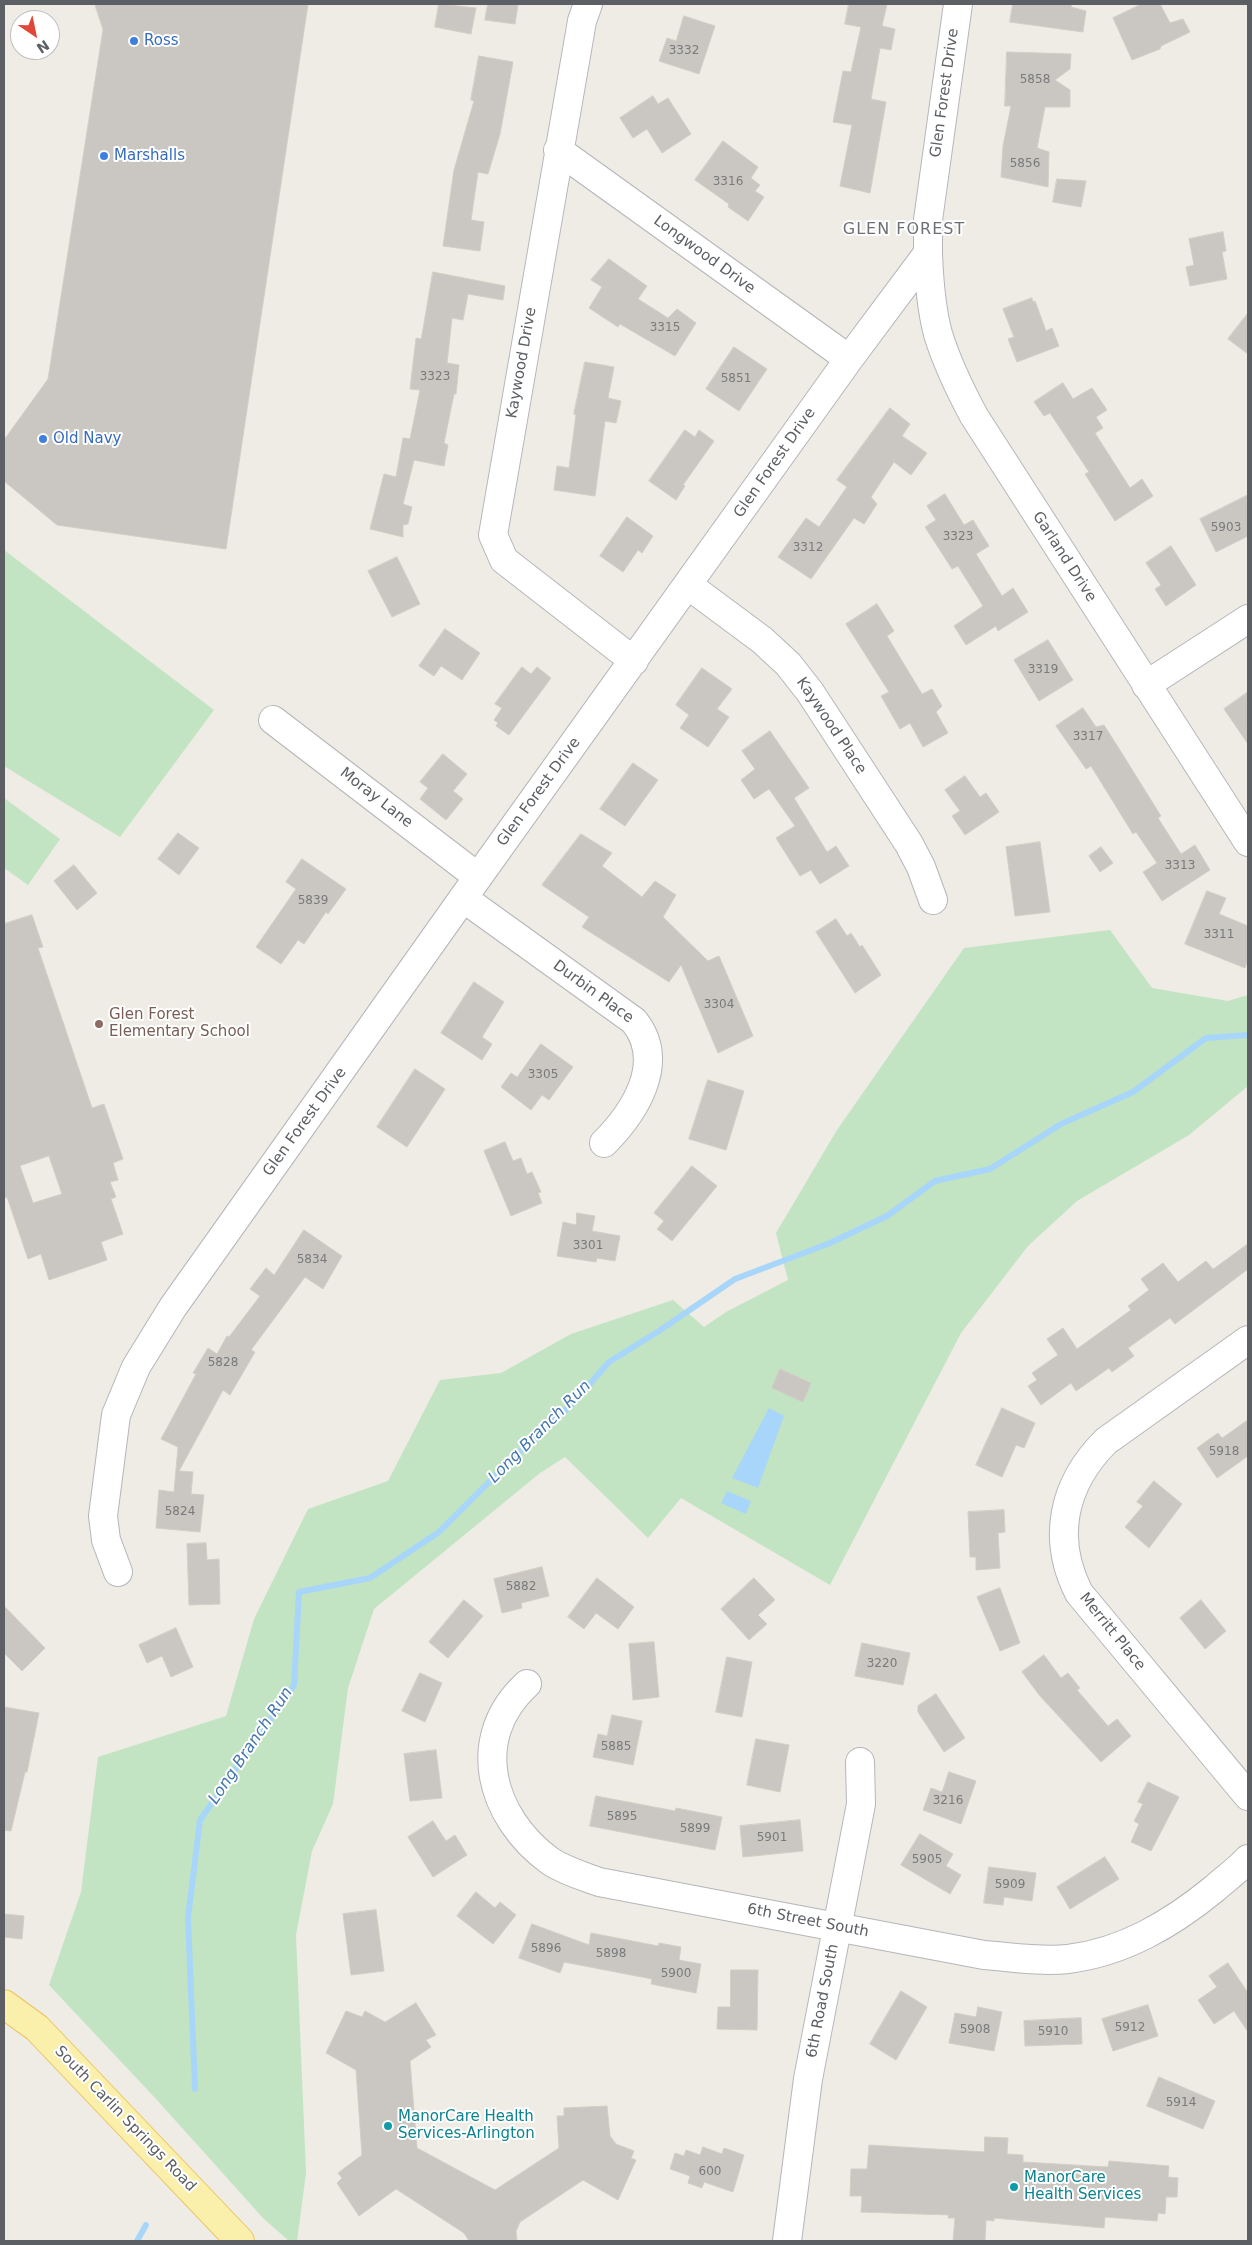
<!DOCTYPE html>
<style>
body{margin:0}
#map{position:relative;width:1252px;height:2245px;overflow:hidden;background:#eeece4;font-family:"DejaVu Sans",sans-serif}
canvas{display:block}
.frame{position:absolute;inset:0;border:5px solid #5c6064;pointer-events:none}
.north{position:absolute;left:10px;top:10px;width:50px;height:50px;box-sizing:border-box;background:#fff;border:1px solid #bebfc1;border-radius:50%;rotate:146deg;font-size:14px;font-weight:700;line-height:20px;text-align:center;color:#5c6064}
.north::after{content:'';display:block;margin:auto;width:18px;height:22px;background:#e04738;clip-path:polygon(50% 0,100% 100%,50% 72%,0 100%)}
</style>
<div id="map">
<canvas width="1252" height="2245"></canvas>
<div class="frame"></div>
<div class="north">N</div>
</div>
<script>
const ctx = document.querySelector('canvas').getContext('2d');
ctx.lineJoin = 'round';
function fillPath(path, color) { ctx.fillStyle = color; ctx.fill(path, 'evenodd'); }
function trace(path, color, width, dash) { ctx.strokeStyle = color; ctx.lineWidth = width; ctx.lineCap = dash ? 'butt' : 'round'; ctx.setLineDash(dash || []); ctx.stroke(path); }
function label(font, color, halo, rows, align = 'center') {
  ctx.font = font + ' "DejaVu Sans",sans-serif'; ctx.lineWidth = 4; ctx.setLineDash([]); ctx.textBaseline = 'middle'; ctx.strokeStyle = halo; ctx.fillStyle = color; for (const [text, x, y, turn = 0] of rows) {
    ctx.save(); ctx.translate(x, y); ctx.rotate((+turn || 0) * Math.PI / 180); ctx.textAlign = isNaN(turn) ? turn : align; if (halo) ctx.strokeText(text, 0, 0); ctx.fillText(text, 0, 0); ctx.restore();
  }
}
fillPath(new Path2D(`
 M4,550L214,710L120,837L4,766Z
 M4,798L60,839L28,885L4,868Z
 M1110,930L1152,988L1228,1001L1248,995V1086L1189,1135L1077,1201L1028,1246L961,1333L830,1585L681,1498L648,1538L565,1457L540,1473L374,1609L348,1688L333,1804L312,1851L296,1935L306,2173L297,2241H289L263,2218L157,2100L49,1985L81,1892L98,1757L226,1716L254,1619L308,1509L388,1481L440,1380L501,1373L571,1334L673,1300L704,1327L726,1312L788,1280L776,1233L837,1130L964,948Z`), '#c2e4c2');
fillPath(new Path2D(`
 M769,1408L784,1416L758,1488L732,1478Z
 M727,1491L751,1501L746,1514L721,1503Z`), '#a8d6fa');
trace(new Path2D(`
 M195,2089L188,1918L200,1820L294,1685L299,1592L370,1578L439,1532L512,1459L574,1402L609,1362L659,1331L735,1279L830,1243L887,1216L935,1181L990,1169L1061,1124L1133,1092L1206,1038L1248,1035
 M137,2241L146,2225`), '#a8d6fa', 6);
const building = new Path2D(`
 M95,4H308L226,549L57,525L4,481V440L48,379L103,30Z
 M439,4L476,8L471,34L435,27Z
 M488,4H518L515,24L485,20Z
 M849,4H887L882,26L895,29L891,50L880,48L871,99L886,102L870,193L840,186L852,125L833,122L843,71L851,72L861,27L845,24Z
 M1013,4H1072L1071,7L1086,11L1083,32L1010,22Z
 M1142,4H1160L1170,23L1183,19L1190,32L1161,46L1160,49L1132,60L1113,18Z
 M684,16L715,26L699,74L659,61L667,38L676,41Z
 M1007,52L1071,54L1070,69L1055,80L1070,90V107H1045L1037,148L1049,152L1048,187L1001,177L1003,146L1011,106H1005Z
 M479,56L513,62L500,134L488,174L478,172L471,220L484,222L480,251L443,246L454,170L474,101L471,100Z
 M653,96L658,104L668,98L691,134L662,153L647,129L633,138L620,118Z
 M723,141L758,167L751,178L760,185L755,191L764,197L748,221L728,207L729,204L695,180Z
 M1057,179L1086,181L1081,207L1053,202Z
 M1223,232L1226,251L1222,252L1227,279L1190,286L1186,267L1194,265L1189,239Z
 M609,259L647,286L638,299L668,318L677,309L696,323L675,356L620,324L618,327L589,308L602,287L591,280Z
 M433,272L505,286L503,300L468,294L463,320L452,318L447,363L459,365L456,394H454L444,443L448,445L444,466L414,460L403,504L412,507L408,524L403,525V537L370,529L384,474L396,477L403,438L410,439L420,390L410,389L416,338L421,339Z
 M1032,298L1033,302L1035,301L1046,331L1052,328L1059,346L1017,362L1008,339L1014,337L1003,309Z
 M1248,313V354L1228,339Z
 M734,347L767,369L739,411L706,389Z
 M585,362L614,367L608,398L621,401L616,423L605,421L595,496L554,490L557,466L569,468L576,415L574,414Z
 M1063,383L1073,399L1092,388L1107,410L1096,417L1103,428L1095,433L1130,488L1142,479L1153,496L1115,521L1085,474L1089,472L1050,413L1044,416L1034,402Z
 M890,408L910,424L902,436L927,453L911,475L894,462L871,497L877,504L864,524L854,518L811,579L778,557L806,518L819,527L847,487L837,480Z
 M685,430L695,437L699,430L714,441L683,485L685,486L676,500L649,481Z
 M945,494L964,525L973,520L989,546L976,554L1002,596L1013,588L1028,612L998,631L996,626L966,645L954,626L983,606L958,566L952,569L925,527L936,520L927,506Z
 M1248,495V536L1216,552L1200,519Z
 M627,517L653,536L642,553L638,550L623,572L600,556Z
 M1171,546L1196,585L1166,606L1155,589L1161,585L1146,563Z
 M397,557L420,604L392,617L368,571Z
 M877,604L894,631L887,636L922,694L932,689L942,706L936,712L948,733L923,747L910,723L900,729L881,696L889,692L846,624Z
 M445,629L480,653L462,680L441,666L434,676L419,666Z
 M1048,640L1073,680L1039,701L1014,660Z
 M522,667L531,674L537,667L551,678L509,735L496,726L498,723L494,720L502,708L495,704Z
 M702,668L732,689L717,709L729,717L708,747L680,728L689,715L676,705Z
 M1248,692V744L1224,709Z
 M1083,708L1096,727L1104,725L1118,747L1161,816L1158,818L1181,854L1195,845L1210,870L1162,901L1143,872L1157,863L1136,832L1133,834L1091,766L1086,769L1056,726Z
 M770,731L809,788L794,798L827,852L836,846L849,866L820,884L811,870L800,876L776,838L795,826L769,789L754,799L741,780L755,769L742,751Z
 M443,754L467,774L453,791L463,799L446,820L420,799L428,788L420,782Z
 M633,763L658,780L625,826L600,809Z
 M965,776L980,797L986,793L999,812L965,835L952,816L960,811L945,790Z
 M178,833L199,848L179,875L158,859Z
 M581,834L612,853L602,866L642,897L655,881L676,895L663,917L708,961L719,956L753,1036L718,1053L681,965L669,982L582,927L589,917L542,885Z
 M1040,842L1050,912L1015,916L1006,847Z
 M1101,847L1113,863L1100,872L1089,856Z
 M302,859L346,889L328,914L326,912L304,944L298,940L281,964L256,947L296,889L286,882Z
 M74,865L97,893L77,910L54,881Z
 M1207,891L1226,898L1219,914L1248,926V960L1245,968L1185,944Z
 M32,915L43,947L38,948L92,1108L104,1104L123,1159L113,1163L118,1180L110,1182L116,1197L111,1199L123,1234L101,1242L107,1260L49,1280L41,1254L28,1259L7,1197L4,1198V924ZM49,1156L62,1194L33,1203L20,1166Z
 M836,919L847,936L851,933L860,947L862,945L881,975L855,993L816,932Z
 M474,982L504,1002L482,1037L492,1044L482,1060L441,1033Z
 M541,1044L573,1067L549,1100L542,1095L531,1110L501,1087L511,1073L517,1077Z
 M415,1069L445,1089L407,1147L377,1127Z
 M708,1080L744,1091L726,1150L689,1139Z
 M505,1142L513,1161L521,1158L527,1174L532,1172L541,1192L538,1193L542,1203L511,1216L484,1151Z
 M692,1166L717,1186L672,1241L657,1229L664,1221L654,1213Z
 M577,1213L595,1216L592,1231L620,1236L615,1261L597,1258L596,1262L557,1256L563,1222L576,1225Z
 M304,1230L342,1256L323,1289L305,1277L251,1350L255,1352L230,1395L223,1390L179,1471L193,1472L191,1494L204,1495L200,1532L156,1528L159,1490L174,1492L178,1447L161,1439L196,1374L193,1373L208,1348L217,1354L227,1336L229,1337L260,1296L250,1289L266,1268L274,1275Z
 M1248,1244V1269L1175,1324L1170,1318L1128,1348L1134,1356L1112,1372L1109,1368L1076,1391L1071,1383L1041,1405L1028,1386L1037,1380L1032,1373L1058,1355L1047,1339L1063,1328L1077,1349L1131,1310L1128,1306L1149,1290L1141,1279L1163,1263L1178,1282L1206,1261L1213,1269Z
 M780,1369L811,1383L803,1402L772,1388Z
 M1002,1408L1035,1423L1024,1448L1016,1445L1002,1477L976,1465Z
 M1248,1420V1456L1217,1478L1197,1448L1218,1433L1222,1438Z
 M1154,1481L1182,1504L1149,1548L1125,1527L1143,1506L1137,1502Z
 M1004,1510L1005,1532L998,1533L1000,1568L976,1570V1557H970L968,1512Z
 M206,1543L207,1560L219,1559L220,1604L189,1605L187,1544Z
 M542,1567L549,1596L521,1603L522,1608L502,1613L494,1579Z
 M597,1578L634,1607L618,1629L596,1613L584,1629L568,1617Z
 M754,1578L775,1600L758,1615L767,1624L749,1640L721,1609Z
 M1000,1588L1020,1643L1000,1651L977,1597Z
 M464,1600L483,1616L448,1658L429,1642Z
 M1201,1600L1226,1631L1205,1649L1180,1618Z
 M4,1606L45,1648L22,1671L4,1653Z
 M176,1628L193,1667L171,1677L162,1656L147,1663L139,1645Z
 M654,1642L659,1697L633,1700L629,1644Z
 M862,1643L910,1653L903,1685L855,1676Z
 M1044,1655L1061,1678L1068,1673L1080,1688L1077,1690L1108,1726L1117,1719L1131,1736L1101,1762L1040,1696L1022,1672Z
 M727,1657L752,1662L742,1717L716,1712Z
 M420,1673L442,1683L425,1722L402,1711Z
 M936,1694L965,1738L944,1752L918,1712V1706Z
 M4,1707L39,1713L27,1772H25L11,1831L4,1830Z
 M612,1715L642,1721L633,1765L593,1757L598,1734L607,1736Z
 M756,1739L789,1745L780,1792L747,1785Z
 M436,1750L442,1798L410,1801L404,1754Z
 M949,1772L976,1781L961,1824L923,1810L931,1788L942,1792Z
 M1148,1782L1179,1797L1151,1851L1131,1842L1139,1824L1134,1821L1143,1804L1138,1802Z
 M596,1796L675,1811L676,1808L722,1817L715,1850L590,1826Z
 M800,1820L803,1851L743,1857L740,1826Z
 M433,1821L446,1841L455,1835L467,1855L433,1877L408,1837Z
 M920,1834L953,1854L946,1866L961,1875L950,1894L901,1865Z
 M1105,1857L1119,1879L1070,1909L1057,1887Z
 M989,1867L1036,1873L1032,1901L1004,1897L1003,1905L984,1903Z
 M476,1892L495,1908L500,1902L516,1915L493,1944L457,1916Z
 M376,1910L384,1971L351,1975L343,1914Z
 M4,1914L24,1916L22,1939L4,1937Z
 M532,1924L589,1945L591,1933L658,1946L659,1943L681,1947L679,1960L701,1964L696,1993L651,1984L652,1979L564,1962L560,1973L519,1958Z
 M1228,1963L1248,1993V2032L1234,2011L1214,2024L1198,2000L1217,1987L1209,1976Z
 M731,1970H758L757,2030L717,2029L718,2007H730Z
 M901,1991L927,2007L896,2060L870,2044Z
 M416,2003L436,2035L426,2040L431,2047L410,2061L417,2148L495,2190L559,2148L557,2116H564V2108L607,2106L610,2136L616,2144L634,2151L631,2158L636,2160L618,2200L583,2180L520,2222L516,2231L517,2241H469L464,2233L396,2189L359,2216L337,2183L342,2178L338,2173L362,2155L356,2070L326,2053L346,2011L362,2017L365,2011L385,2022Z
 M1148,2005L1158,2036L1113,2051L1102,2019Z
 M978,2007L1002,2012L994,2051L949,2043L955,2013L976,2017Z
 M1081,2018L1082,2044L1025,2046L1024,2021Z
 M1159,2077L1215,2101L1203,2129L1147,2106Z
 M985,2137L1008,2138L1007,2154L1023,2155V2162L1108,2167L1109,2161L1169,2166L1168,2177L1178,2178L1177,2197H1166L1165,2214L1158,2213L1157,2221L1105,2217L1104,2228L994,2218V2221L986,2220L985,2241H953L955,2218H948L949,2215L861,2212L862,2196H850L851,2169H867L869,2145L984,2152Z
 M703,2147L722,2154L724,2148L744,2155L733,2192L704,2182L702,2188L688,2183L690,2176L670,2169L675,2153L684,2156L686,2150L700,2155Z`);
fillPath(building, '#cac7c2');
trace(building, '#d2cec3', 1);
const minor = new Path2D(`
 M588,4L582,21L493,535L504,560L634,661
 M558,150L849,359
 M928,253C929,280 931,308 938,334C947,363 960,390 974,416L1248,842
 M688,585L762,640L788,664L810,692L909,844L921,867L933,900
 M1146,685L1248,619
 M273,720L478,877
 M463,898L634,1021C667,1062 635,1112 604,1143
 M1248,1340L1106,1441C1063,1484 1051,1538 1079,1593L1248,1796
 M118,1572L106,1540L103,1516L116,1415L136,1367L173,1307L478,877L849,359L928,253V220L958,4
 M527,1684C468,1738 490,1817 550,1861C565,1871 583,1876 599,1882L984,1955C1011,1957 1040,1962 1068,1959C1124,1952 1171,1924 1214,1889C1225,1879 1238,1870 1248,1859
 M787,2241L808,2079L861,1804L860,1762`);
const major = new Path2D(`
 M4,2004L37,2028L240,2241`);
trace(minor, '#b5b6ba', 30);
trace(major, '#eac561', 30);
trace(minor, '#fff', 28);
trace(major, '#fbefac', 28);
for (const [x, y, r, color] of [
 [134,41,5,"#3f7fe0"],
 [104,156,5,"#3f7fe0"],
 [43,439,5,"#3f7fe0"],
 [99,1024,5,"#8d6e63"],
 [388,2126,5,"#0f9aa8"],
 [1014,2187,5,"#0f9aa8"]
]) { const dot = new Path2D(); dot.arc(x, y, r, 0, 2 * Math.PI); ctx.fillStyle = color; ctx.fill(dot); trace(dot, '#fff', 2); }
label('12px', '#787a7c', null, [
 ["3332",684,51],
 ["5858",1035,80],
 ["5856",1025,164],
 ["3316",728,182],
 ["3315",665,328],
 ["3323",435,377],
 ["5851",736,379],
 ["5903",1226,528],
 ["3323",958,537],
 ["3312",808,548],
 ["3319",1043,670],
 ["3317",1088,737],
 ["3313",1180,866],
 ["5839",313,901],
 ["3311",1219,935],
 ["3304",719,1005],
 ["3305",543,1075],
 ["3301",588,1246],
 ["5834",312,1260],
 ["5828",223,1363],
 ["5918",1224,1452],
 ["5824",180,1512],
 ["5882",521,1587],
 ["3220",882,1664],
 ["5885",616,1747],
 ["3216",948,1801],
 ["5895",622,1817],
 ["5899",695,1829],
 ["5901",772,1838],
 ["5905",927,1860],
 ["5909",1010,1885],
 ["5896",546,1949],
 ["5898",611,1954],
 ["5900",676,1974],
 ["5912",1130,2028],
 ["5908",975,2030],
 ["5910",1053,2032],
 ["5914",1181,2103],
 ["600",710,2172]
]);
label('15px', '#366cbe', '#fff', [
 ["Ross",144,41],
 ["Marshalls",114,156],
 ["Old Navy",53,439]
], 'left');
label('15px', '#5c6064', '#fff', [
 ["Glen Forest Drive",945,93,-82],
 ["Longwood Drive",704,255,36],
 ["Kaywood Drive",522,363,-80],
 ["Glen Forest Drive",775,463,-55],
 ["Garland Drive",1064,557,57],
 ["Kaywood Place",831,726,56],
 ["Glen Forest Drive",539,792,-54],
 ["Moray Lane",376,798,38],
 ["Durbin Place",593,992,36],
 ["Glen Forest Drive",305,1122,-54],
 ["Merritt Place",1112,1632,51],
 ["6th Street South",808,1921,11],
 ["6th Road South",823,2001,-79],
 ["South Carlin Springs Road",125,2119,46]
]);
label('15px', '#785e54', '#fff', [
 ["Glen Forest",109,1015],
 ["Elementary School",109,1032]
], 'left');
label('15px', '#0d838f', '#fff', [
 ["ManorCare Health",398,2117],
 ["Services-Arlington",398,2134],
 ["ManorCare",1024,2178],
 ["Health Services",1024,2195]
], 'left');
ctx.letterSpacing = '1px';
label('16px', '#6d7176', '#fff', [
 ["GLEN FOREST",904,230]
]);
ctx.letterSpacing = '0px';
label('italic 16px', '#4577ac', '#fff', [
 ["Long Branch Run",540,1432,-45],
 ["Long Branch Run",251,1746,-56]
]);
</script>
